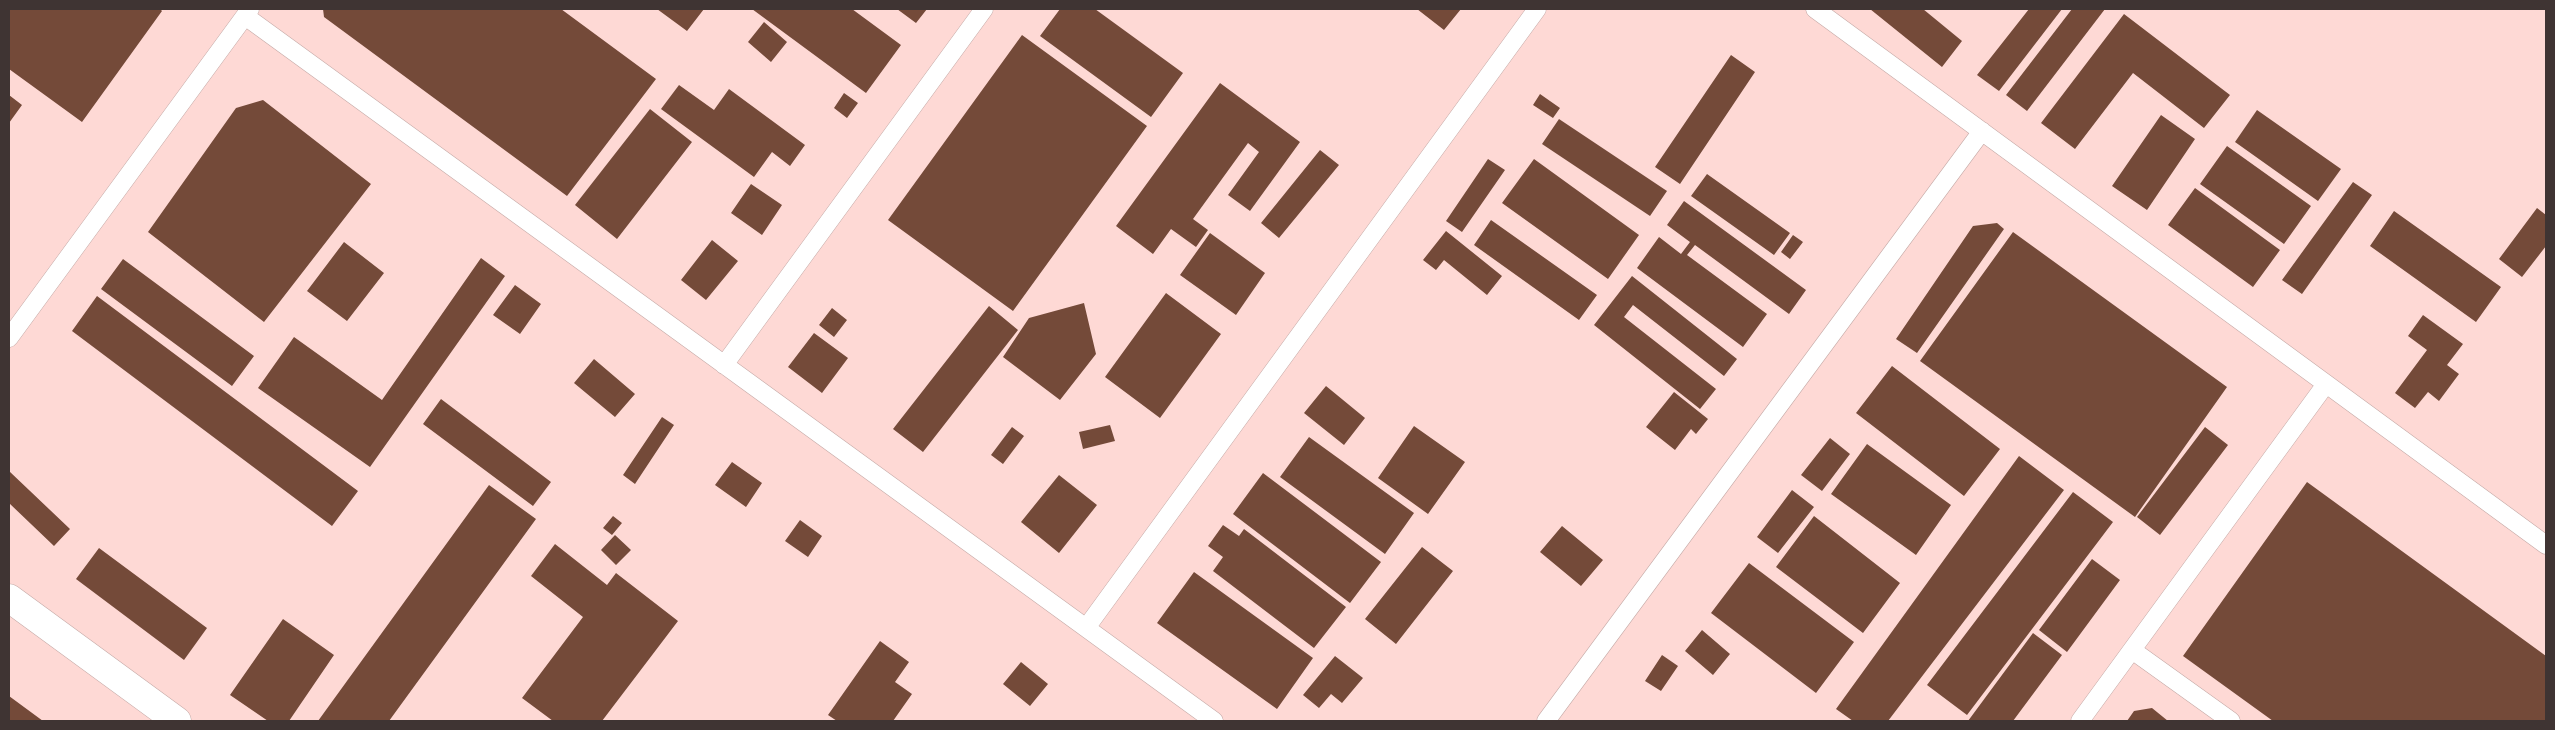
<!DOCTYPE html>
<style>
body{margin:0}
#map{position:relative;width:2555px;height:730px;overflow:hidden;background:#fce5e3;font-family:Commissioner,sans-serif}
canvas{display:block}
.frame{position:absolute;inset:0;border:10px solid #3f3433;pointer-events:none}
</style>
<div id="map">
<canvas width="2555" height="730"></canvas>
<div class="frame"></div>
</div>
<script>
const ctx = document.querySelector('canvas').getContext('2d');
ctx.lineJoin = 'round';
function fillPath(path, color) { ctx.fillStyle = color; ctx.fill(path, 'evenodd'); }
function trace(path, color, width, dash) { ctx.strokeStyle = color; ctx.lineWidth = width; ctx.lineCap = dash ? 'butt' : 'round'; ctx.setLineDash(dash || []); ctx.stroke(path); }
fillPath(new Path2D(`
 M9,9H2546V721H9Z`), '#fed9d5');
fillPath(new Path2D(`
 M9,9H160L162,11L82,122L9,69Z
 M323,9H561L656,79L567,196L324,17Z
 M657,9H704L687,31Z
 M752,9H852L901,45L866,93Z
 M897,9H927L916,23Z
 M1060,9H1095L1183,73L1151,117L1040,36Z
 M1417,9H1461L1444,30Z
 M1870,9H1923L1962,41L1942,67Z
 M2029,9H2062L1999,91L1977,75Z
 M2072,9H2105L2027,111L2006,95Z
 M2124,14L2230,95L2204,128L2133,73L2075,149L2041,123Z
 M764,22L787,42L771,62L748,42Z
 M1022,35L1147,126L1013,311L888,220Z
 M1731,55L1755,72L1680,184L1655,167Z
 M1220,83L1300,142L1250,211L1228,195L1259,152L1248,143L1193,219L1208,230L1196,247L1171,229L1153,254L1116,226Z
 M679,85L714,110L729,89L805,145L790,166L772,152L754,177L661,109Z
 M844,93L858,103L847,118L834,108Z
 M1540,94L1560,108L1553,118L1533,105Z
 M9,95L22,105L9,123Z
 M263,100L371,184L264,322L148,232L236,108Z
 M650,109L692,142L617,239L575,205Z
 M2257,110L2341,169L2318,201L2235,142Z
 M2161,115L2195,139L2147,210L2112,186Z
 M1559,119L1667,191L1650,216L1542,144Z
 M2227,146L2311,206L2284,244L2200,184Z
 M1320,150L1339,165L1279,238L1261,223Z
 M1488,159L1505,170L1462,232L1446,221Z
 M1534,159L1639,235L1608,279L1502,203Z
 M1707,174L1790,233L1774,255L1691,196Z
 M2353,182L2372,195L2302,294L2282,280Z
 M751,184L782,205L762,235L731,213Z
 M2195,188L2280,250L2253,287L2168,225Z
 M1684,201L1806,290L1789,314L1695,245L1687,255L1767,314L1743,347L1637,268L1659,237L1681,254L1690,242L1667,225Z
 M2537,208L2546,215V246L2522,277L2499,259Z
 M2394,211L2501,287L2476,322L2370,246Z
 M1491,220L1597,295L1579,320L1474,245Z
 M1997,223L2004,229L1917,353L1896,339L1973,226Z
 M1446,231L1502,276L1487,295L1444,260L1436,270L1423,260Z
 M2013,232L2227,387L2135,517L1920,361Z
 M1210,233L1265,273L1236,315L1180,275Z
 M1793,235L1803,242L1790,259L1781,252Z
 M712,240L738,261L706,300L681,280Z
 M344,242L384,273L347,321L307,291Z
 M481,258L505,276L370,467L258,388L294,337L382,400Z
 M123,259L254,356L232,386L101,289Z
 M1632,276L1737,359L1724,376L1633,305L1624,317L1716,389L1700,409L1594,325Z
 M515,285L541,304L520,334L493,315Z
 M1166,293L1221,334L1160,418L1105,377Z
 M97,296L358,491L332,526L72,331Z
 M1084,303L1096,354L1060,400L1003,357L1029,318Z
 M989,306L1018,330L923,452L893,429Z
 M832,308L847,320L834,337L819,325Z
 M2423,315L2463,344L2447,365L2459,374L2439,401L2428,392L2415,408L2395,393L2427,350L2408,336Z
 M814,333L848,358L822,393L788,367Z
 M594,359L635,394L615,417L574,383Z
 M1892,366L2000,449L1964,496L1856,413Z
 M1326,386L1365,418L1344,445L1304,413Z
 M1674,392L1708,419L1696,434L1691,429L1675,450L1646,427Z
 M441,399L551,482L533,506L423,424Z
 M662,417L674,425L635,484L623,475Z
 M1110,425L1115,441L1083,449L1079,432Z
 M1414,426L1465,462L1428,514L1378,478Z
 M1012,427L1024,436L1003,464L991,455Z
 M2205,427L2228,445L2160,535L2137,517Z
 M1309,437L1414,513L1385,554L1280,477Z
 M1830,438L1850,454L1822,491L1801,475Z
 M1867,444L1951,505L1916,555L1831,494Z
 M2019,456L2064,490L1888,721H1853L1836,709Z
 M732,462L762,483L746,507L715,485Z
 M9,471L70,529L54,546L9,503Z
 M1263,473L1381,562L1350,603L1233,514Z
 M1059,475L1097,505L1059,553L1021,522Z
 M2307,482L2546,656V721H2273L2183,656Z
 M489,485L536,519L389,721H318Z
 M1792,490L1814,507L1778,553L1757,537Z
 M2073,492L2113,522L1967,715L1927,685Z
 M613,516L622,523L612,535L603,528Z
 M1814,516L1900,583L1863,633L1776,567Z
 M800,520L822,536L808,557L785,541Z
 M1223,525L1239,536L1244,529L1346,607L1314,648L1213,571L1223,557L1208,546Z
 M1562,526L1603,560L1581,586L1540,552Z
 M615,535L631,550L616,565L601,550Z
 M555,544L607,585L616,573L678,621L602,721H553L522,698L583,617L531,576Z
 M1422,547L1453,571L1396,644L1365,619Z
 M99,548L207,628L184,660L76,579Z
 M2092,559L2120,580L2067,652L2039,630Z
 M1749,563L1854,642L1816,693L1711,613Z
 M1194,572L1313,658L1277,709L1157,623Z
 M283,619L334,655L289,721H268L230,695Z
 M1702,630L1730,654L1713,675L1685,651Z
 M2033,633L2062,655L2013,721H1968Z
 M880,641L909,662L895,682L912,694L893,721H837L828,715Z
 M1662,655L1678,666L1661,691L1645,681Z
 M1335,656L1363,678L1342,703L1331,694L1319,708L1303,695Z
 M1021,662L1048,684L1030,706L1003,684Z
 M9,696L43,721H9Z
 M2152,708L2168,721H2127L2134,711Z`), '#744a39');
const lane = new Path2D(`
 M1815,9L2546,545
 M245,16L1214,721
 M9,338L250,9
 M724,365L984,9
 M1086,628L1537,9
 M2132,650L2231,721
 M1546,721L1982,131
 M2080,721L2326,384`);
const street = new Path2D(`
 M9,598L177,721`);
trace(lane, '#c5aaa7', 19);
trace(street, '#c5aaa7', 29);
trace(lane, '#fff', 18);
trace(street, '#fff', 28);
</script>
